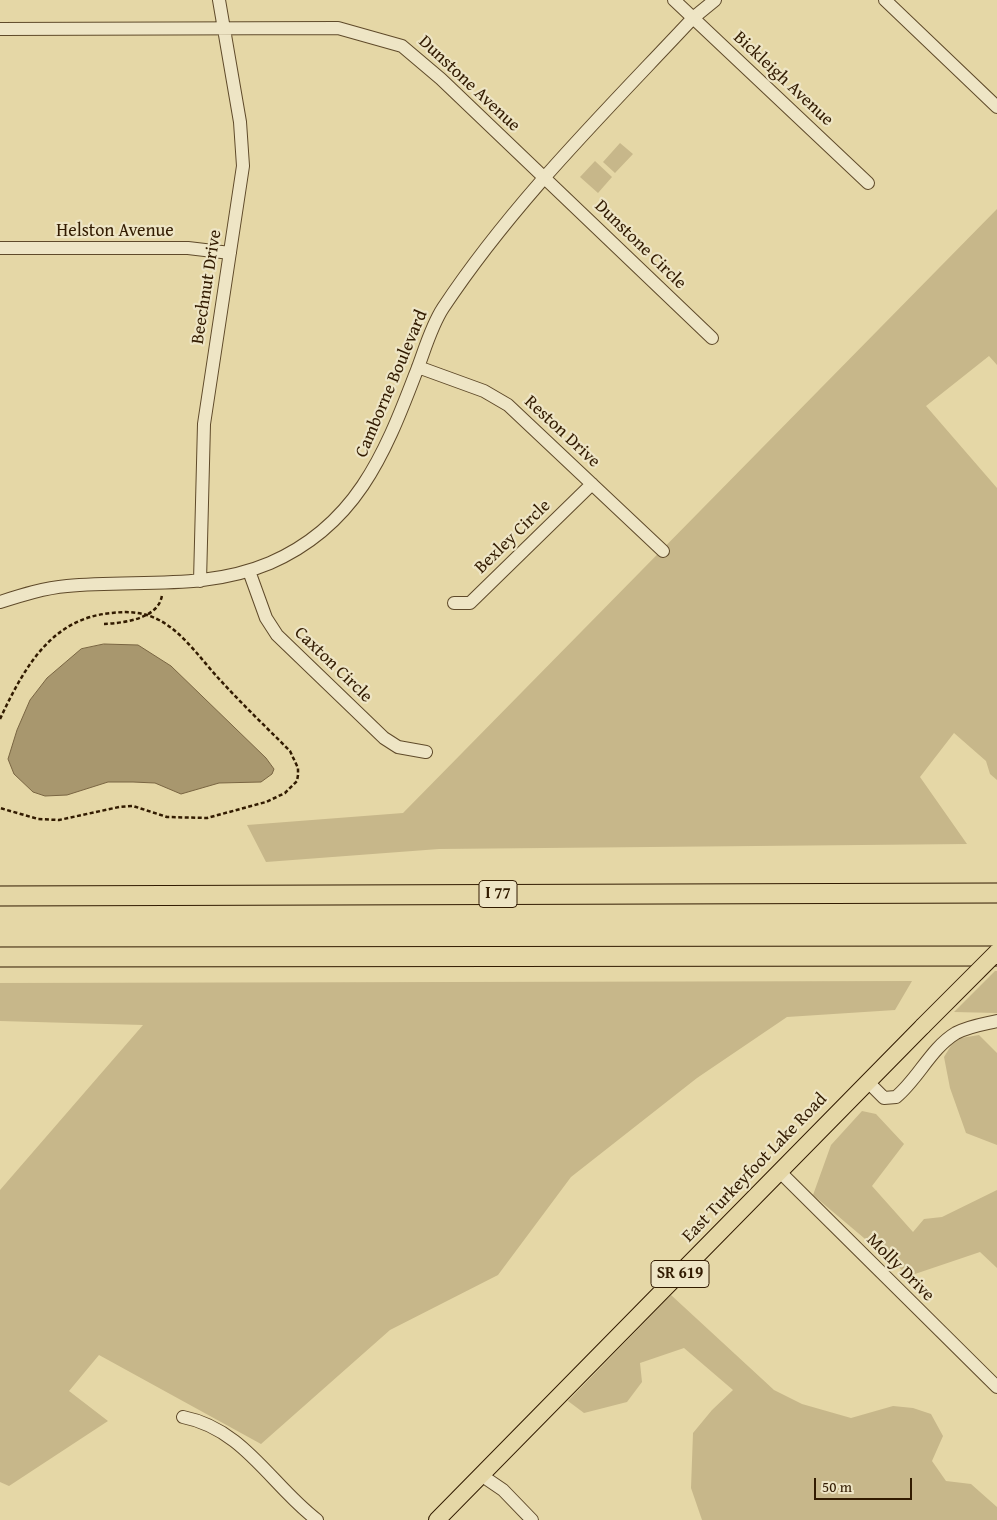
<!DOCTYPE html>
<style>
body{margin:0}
#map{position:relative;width:997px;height:1520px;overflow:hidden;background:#e5d7a6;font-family:"Gentium Book Plus",serif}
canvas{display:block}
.scale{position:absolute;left:814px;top:1478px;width:98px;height:22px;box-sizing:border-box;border:2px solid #321b01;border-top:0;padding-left:6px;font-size:15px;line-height:18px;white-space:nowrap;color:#321b01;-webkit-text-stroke:4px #eee5c5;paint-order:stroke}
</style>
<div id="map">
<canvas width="997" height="1520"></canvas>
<div class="scale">50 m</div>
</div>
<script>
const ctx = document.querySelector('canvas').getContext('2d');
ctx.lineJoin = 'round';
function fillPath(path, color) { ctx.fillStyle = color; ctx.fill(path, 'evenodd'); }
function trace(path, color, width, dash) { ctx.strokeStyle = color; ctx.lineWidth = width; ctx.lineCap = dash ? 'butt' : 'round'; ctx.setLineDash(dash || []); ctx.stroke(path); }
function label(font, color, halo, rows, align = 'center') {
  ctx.font = font + ' "Gentium Book Plus",serif'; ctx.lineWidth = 4.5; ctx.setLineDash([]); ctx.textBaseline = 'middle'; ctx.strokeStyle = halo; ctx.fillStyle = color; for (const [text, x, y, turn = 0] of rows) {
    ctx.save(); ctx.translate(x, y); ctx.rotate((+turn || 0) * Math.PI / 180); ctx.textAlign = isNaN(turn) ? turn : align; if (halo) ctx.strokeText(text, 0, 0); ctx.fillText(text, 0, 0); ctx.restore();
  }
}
fillPath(new Path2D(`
 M620,143L633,154L615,173L603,162Z
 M595,161L612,177L598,193L580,177Z
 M997,209V365L989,356L926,406L997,488V780L990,774L986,761L954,733L920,777L967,844L439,849L266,862L247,825L403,813Z
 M995,971H997V1013L954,1012Z
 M912,981L895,1010L787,1017L697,1078L571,1177L498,1275L390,1330L261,1444L99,1355L69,1391L108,1421L9,1486L0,1482V1190L143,1025L0,1021V983Z
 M979,1035L997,1053V1145L966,1133L950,1088L944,1057L955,1039Z
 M862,1111L876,1114L904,1144L872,1186L913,1232L924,1219L942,1217L997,1190V1268L980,1252L909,1276L813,1195L831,1145Z
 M671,1295L774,1390L802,1404L851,1418L893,1406L913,1408L931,1414L943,1436L932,1461L946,1481L971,1484L997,1507V1520H702L691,1488L693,1433L712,1410L733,1390L684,1348L640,1363L642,1382L627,1402L584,1413L568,1401Z`), '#c7b78a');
const water = new Path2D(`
 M104,644L138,645L171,666L266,758L274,769L272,774L261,782L219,783L181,794L155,783L133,782H108L67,795L45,796L33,792L14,774L8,759L17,730L30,700L47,678L81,649Z`);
fillPath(water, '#a8976e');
trace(water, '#796542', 1);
const minor = new Path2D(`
 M674,0L868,183
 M885,0L997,107
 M0,29L338,28L402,46L441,79L712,338
 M0,248H188L230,253
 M418,367L484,391L508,405L663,551
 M249,571L266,618L277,635L384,738L398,747L426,752
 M200,581L204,424L243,166L240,122L219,0
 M0,602C22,595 44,588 67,586C136,579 204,591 270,563C355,526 384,456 415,375C424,353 430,328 443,308C514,201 606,111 693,18L715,0
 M454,603H470L592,484
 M868,1082L884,1098L896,1097C918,1079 931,1048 956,1033C969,1026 984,1024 997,1021
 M780,1172L997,1387
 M183,1417C244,1429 271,1485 317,1520
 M481,1475L503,1490L532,1520`);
const major = new Path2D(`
 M437,1520L923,1026`);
const highway = new Path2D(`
 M0,896L997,893
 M0,957L997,956`);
trace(minor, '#5f4a2a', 14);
trace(major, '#321b01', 18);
trace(highway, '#321b01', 21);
trace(new Path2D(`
 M104,624C123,623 159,619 162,595
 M0,719C24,668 51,618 112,613C128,611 144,612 159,620C184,633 202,661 221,681C243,705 267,728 290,751L298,768V775L297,781L285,793L266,802L207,818L167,817L133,806L119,807L59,820L38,819L0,808`), '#321b01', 2.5, [4, 2.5]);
trace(minor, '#eee5c5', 12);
trace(major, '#e5d7a6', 16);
trace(highway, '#e5d7a6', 19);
const majorBridge = new Path2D(`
 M923,1026L997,952`);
trace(majorBridge, '#321b01', 18, []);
trace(majorBridge, '#e5d7a6', 16);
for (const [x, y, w] of [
 [498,894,38],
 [680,1274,58]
]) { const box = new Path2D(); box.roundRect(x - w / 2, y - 13.5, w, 27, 4); ctx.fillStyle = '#eee5c5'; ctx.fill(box); trace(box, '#321b01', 1); }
label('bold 16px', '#321b01', null, [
 ["I 77",498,894],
 ["SR 619",680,1274]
]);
label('18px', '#321b01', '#eee5c5', [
 ["Bickleigh Avenue",783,79,43],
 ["Dunstone Avenue",469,84,43],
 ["Helston Avenue",115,231],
 ["Dunstone Circle",640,245,44],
 ["Beechnut Drive",207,287,-81],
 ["Camborne Boulevard",392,384,-67],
 ["Reston Drive",562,432,43],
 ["Bexley Circle",513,537,-44],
 ["Caxton Circle",333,665,44],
 ["East Turkeyfoot Lake Road",755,1168,-46],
 ["Molly Drive",900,1268,45]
]);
</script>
